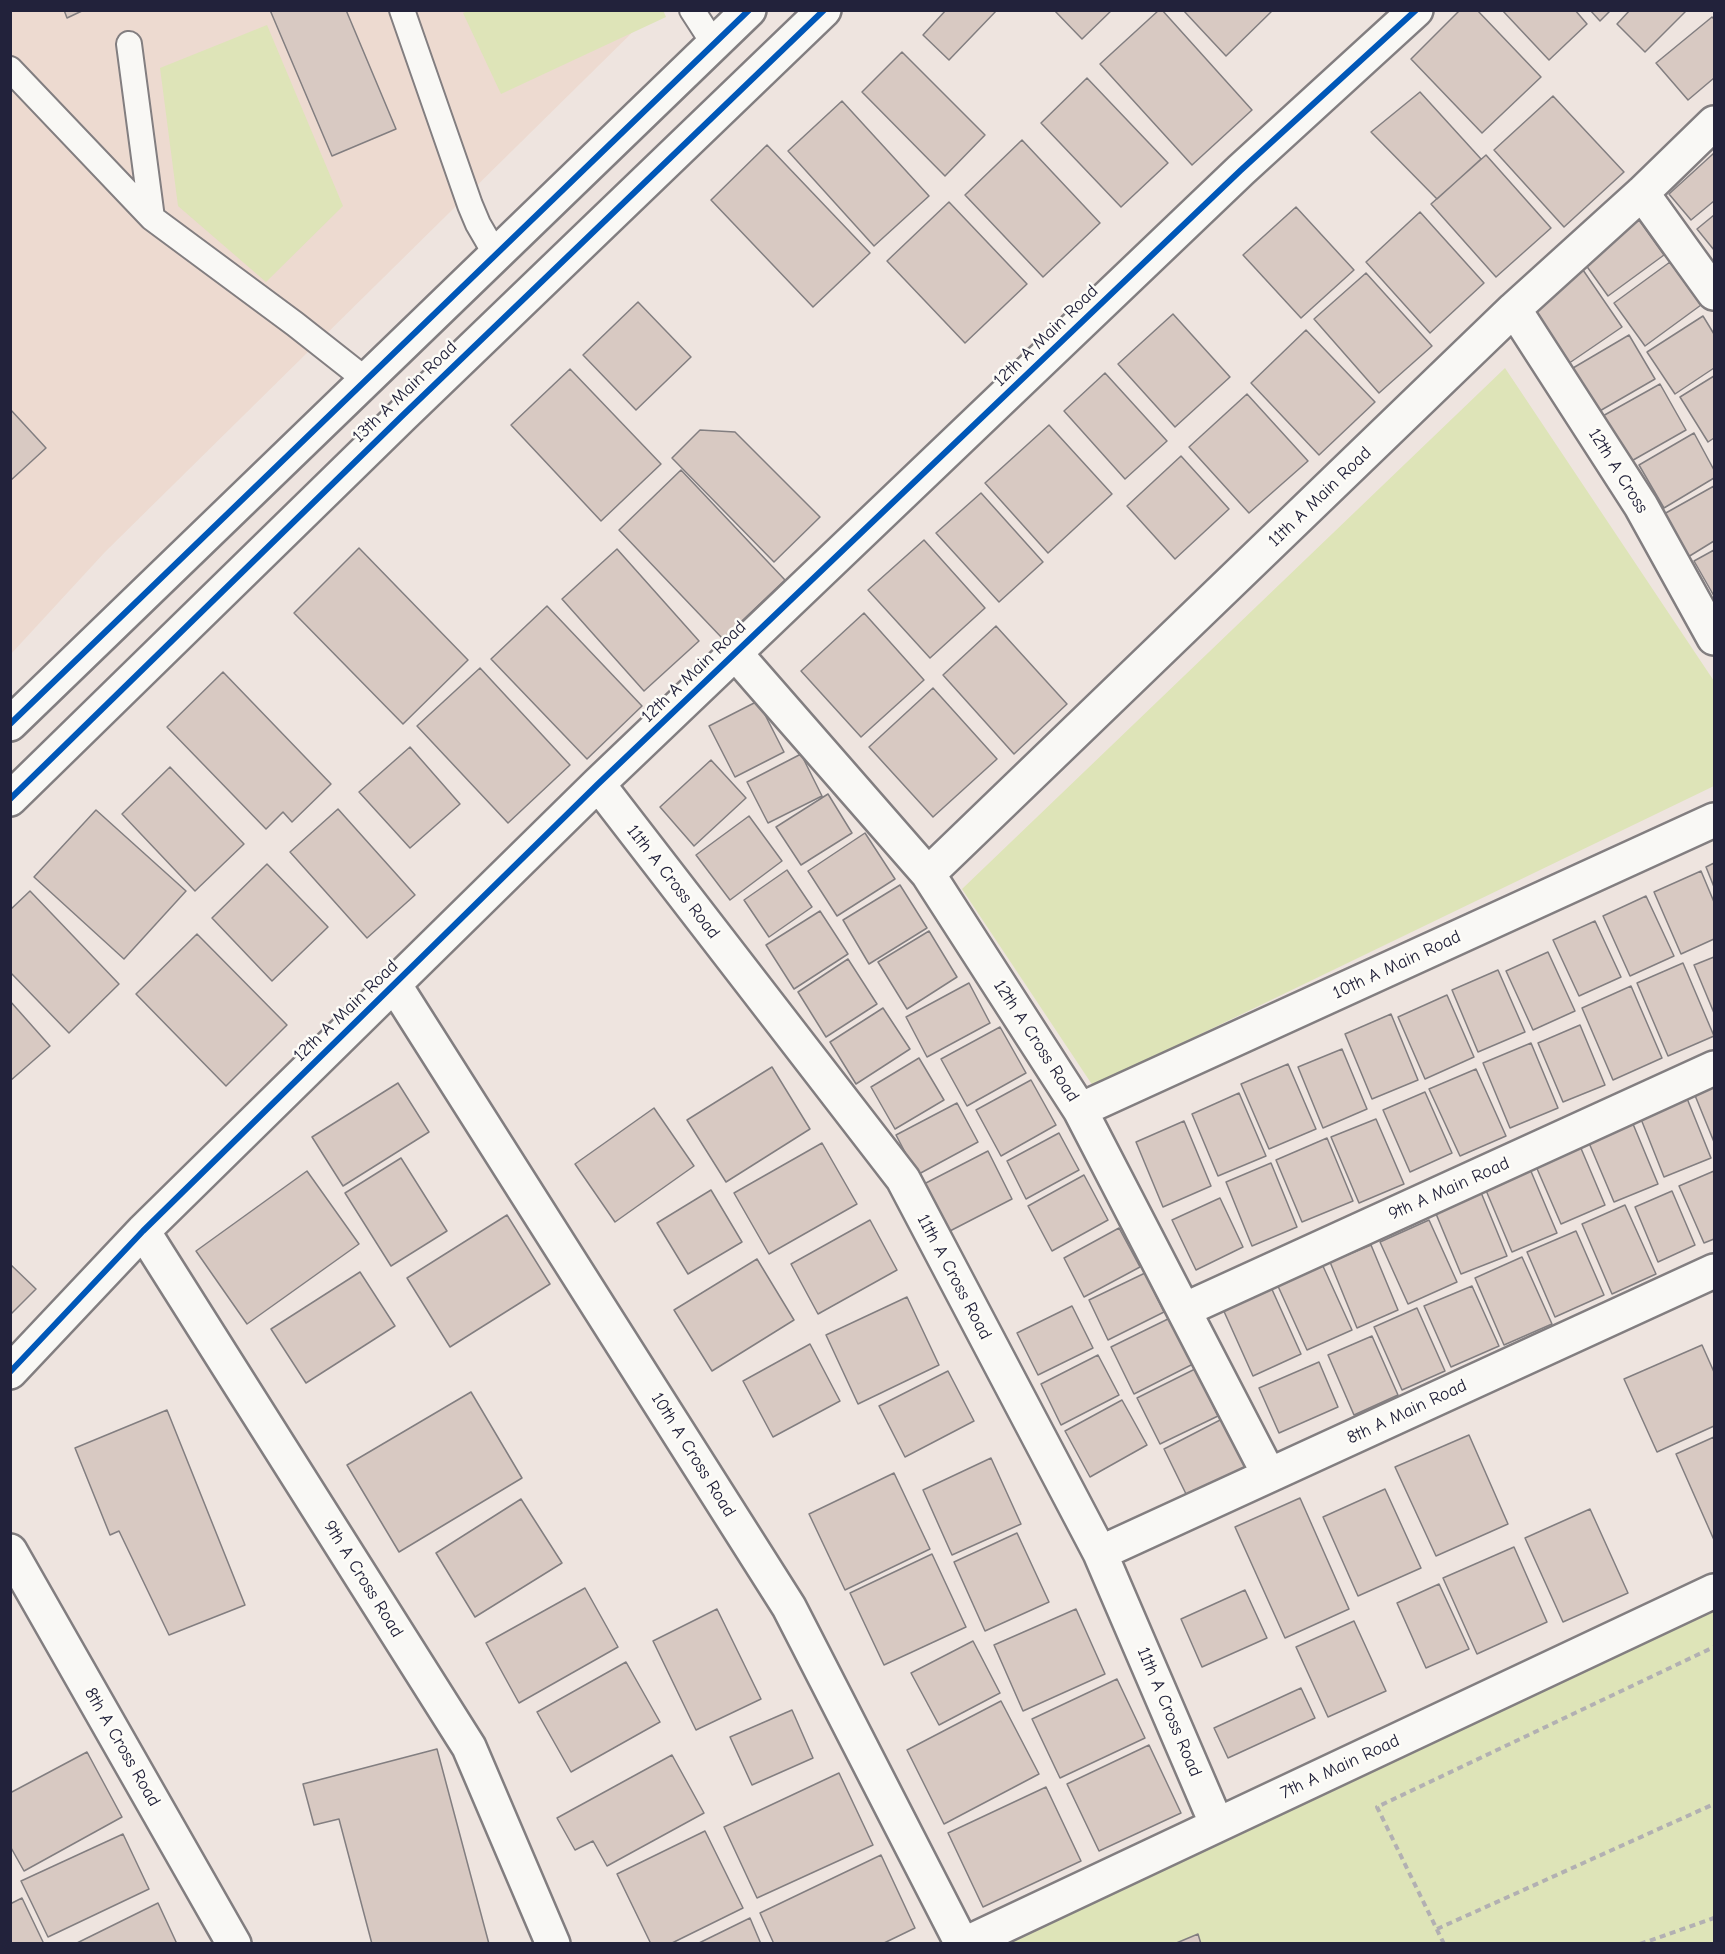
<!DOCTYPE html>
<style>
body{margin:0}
#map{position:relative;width:1725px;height:1954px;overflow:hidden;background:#eee4df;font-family:"Comic Neue",sans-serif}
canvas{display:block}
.frame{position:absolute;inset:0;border:12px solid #22223b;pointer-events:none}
</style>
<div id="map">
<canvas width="1725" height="1954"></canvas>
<div class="frame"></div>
</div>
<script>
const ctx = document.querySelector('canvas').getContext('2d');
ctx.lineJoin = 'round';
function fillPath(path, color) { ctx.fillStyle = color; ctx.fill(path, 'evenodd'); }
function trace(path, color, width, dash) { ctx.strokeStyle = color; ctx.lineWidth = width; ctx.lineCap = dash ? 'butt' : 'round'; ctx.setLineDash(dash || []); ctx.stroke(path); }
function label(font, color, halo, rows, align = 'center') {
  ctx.font = font + ' "Comic Neue",sans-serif'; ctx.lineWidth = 5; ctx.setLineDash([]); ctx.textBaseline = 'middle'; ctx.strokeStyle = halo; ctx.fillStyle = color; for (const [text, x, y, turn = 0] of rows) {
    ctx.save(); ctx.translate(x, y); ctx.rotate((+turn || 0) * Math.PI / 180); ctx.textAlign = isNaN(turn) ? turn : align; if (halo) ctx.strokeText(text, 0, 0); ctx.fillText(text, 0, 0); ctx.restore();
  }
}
fillPath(new Path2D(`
 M11,11H654L105,552L11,654Z`), '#eddad0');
fillPath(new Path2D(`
 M468,11L663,10L666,17L501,94L463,13Z
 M267,25L343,206L266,282L178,206L160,68Z
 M1505,368L1714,681V786L1093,1086L962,889Z
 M1714,1606V1943L996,1944Z`), '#dee4b8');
const building = new Path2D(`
 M64,10H84L67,18Z
 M270,10H346L396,129L332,156Z
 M946,10H997L949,60L923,35Z
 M1054,10H1112L1082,39Z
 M1159,10H1162L1252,110L1192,165L1100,64Z
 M1183,10H1273L1226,56Z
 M1460,10H1477L1541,77L1482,133L1411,59Z
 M1502,10H1575L1587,24L1549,60Z
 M1590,10H1611L1600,21Z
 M1630,10H1687L1645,52L1617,24Z
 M1712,17L1714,19V78L1688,100L1656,63Z
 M902,52L985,135L945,176L862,92Z
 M1087,78L1168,163L1121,207L1041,123Z
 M1420,92L1481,159L1437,199L1371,132Z
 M1553,96L1624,172L1564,227L1494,150Z
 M842,101L929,196L874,246L788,151Z
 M1022,140L1100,223L1043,277L965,195Z
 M767,145L870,253L813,307L711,200Z
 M1714,153V201L1691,220L1669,194Z
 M1486,155L1551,228L1496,277L1431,204Z
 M949,202L1027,284L965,343L887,261Z
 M1296,207L1354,270L1301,318L1243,255Z
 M1420,212L1484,283L1430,333L1366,262Z
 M1714,215V250L1697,229Z
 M1639,220L1664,255L1608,296L1583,261Z
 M1670,262L1701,305L1645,346L1614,303Z
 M1583,270L1622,327L1562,368L1523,311Z
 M1366,273L1432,346L1379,393L1314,319Z
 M638,302L691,357L636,410L583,355Z
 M1173,314L1230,377L1175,427L1118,364Z
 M1703,316L1714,334V368L1675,394L1647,352Z
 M1306,330L1375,402L1319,455L1251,383Z
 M1629,335L1655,379L1598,412L1573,368Z
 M570,369L661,464L601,521L511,425Z
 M1105,373L1167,441L1125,479L1064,411Z
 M1714,376V438L1708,442L1680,397Z
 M1660,384L1686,430L1628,463L1601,417Z
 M1247,394L1308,461L1249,513L1189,447Z
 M10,409L46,448L10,481Z
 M1049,425L1112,494L1048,553L985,483Z
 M700,430L735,432L820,517L774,562L672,458Z
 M1694,433L1714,470V478L1664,508L1639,465Z
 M1181,456L1229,509L1175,559L1127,506Z
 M681,470L785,580L723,639L619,530Z
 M1714,486V541L1688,557L1664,514Z
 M981,493L1043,562L999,602L936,533Z
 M924,540L985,608L930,658L868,590Z
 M359,548L468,660L403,724L294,613Z
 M617,549L699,641L644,691L562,599Z
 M1714,550V596L1694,561Z
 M547,606L642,706L587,759L491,659Z
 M864,613L924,680L861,737L801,671Z
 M996,626L1067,704L1014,754L943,675Z
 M480,668L570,765L508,823L417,726Z
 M223,672L331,784L292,822L283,812L266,829L167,727Z
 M933,688L997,759L933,817L869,747Z
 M758,701L784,752L735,777L709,726Z
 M410,747L460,804L410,848L359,792Z
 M801,754L822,796L768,823L747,782Z
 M711,760L746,798L694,846L660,807Z
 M170,767L244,844L195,891L122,814Z
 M828,794L852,833L801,865L776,827Z
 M338,809L415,895L367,938L290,852Z
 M96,810L186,891L124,959L34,877Z
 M749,816L782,861L730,900L696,855Z
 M865,833L895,879L837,916L808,871Z
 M1714,863V887L1706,867Z
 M267,864L328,927L272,981L212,918Z
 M787,870L812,907L769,937L744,900Z
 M1701,871L1714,902V939L1681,954L1654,892Z
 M900,885L927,928L869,964L843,920Z
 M30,891L119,984L69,1033L10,972V910Z
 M1646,896L1674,956L1630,976L1603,916Z
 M820,911L848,954L794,989L766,945Z
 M1595,921L1621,977L1579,996L1553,940Z
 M929,931L957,977L907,1009L878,962Z
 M197,934L287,1025L226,1086L136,994Z
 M1548,952L1575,1011L1533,1030L1506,971Z
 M1714,957V1013L1694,965Z
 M848,959L877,1004L826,1037L798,992Z
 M1683,963L1714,1036L1668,1056L1637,983Z
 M1498,970L1525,1032L1478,1052L1452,990Z
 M969,983L990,1023L927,1057L906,1017Z
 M1631,986L1662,1058L1613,1080L1582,1008Z
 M1447,995L1474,1057L1425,1079L1398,1017Z
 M10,1001L50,1046L10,1081Z
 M883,1008L910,1049L856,1084L830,1042Z
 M1391,1014L1418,1080L1372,1099L1345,1034Z
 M1580,1025L1605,1085L1563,1102L1538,1043Z
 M1000,1027L1026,1073L967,1106L941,1059Z
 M1531,1043L1558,1108L1510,1128L1483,1063Z
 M1342,1049L1367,1109L1323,1128L1298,1067Z
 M919,1058L944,1100L895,1129L871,1087Z
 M1288,1064L1316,1129L1269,1149L1241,1084Z
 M772,1067L810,1129L726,1182L687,1120Z
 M1476,1069L1506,1136L1460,1156L1429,1089Z
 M1031,1080L1056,1125L1001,1156L976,1110Z
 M398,1083L429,1132L343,1186L312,1137Z
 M1714,1085V1142L1694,1093Z
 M1425,1092L1452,1153L1410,1172L1383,1110Z
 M1239,1093L1266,1156L1218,1176L1192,1114Z
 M1686,1096L1711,1158L1664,1177L1639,1114Z
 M957,1103L978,1142L917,1175L896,1135Z
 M654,1108L694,1166L615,1222L575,1164Z
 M1376,1119L1404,1184L1359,1203L1331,1137Z
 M1184,1121L1211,1186L1163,1207L1136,1142Z
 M1633,1124L1658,1184L1614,1202L1589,1143Z
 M1059,1133L1079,1170L1026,1199L1007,1161Z
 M1327,1138L1353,1201L1302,1222L1276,1160Z
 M822,1143L857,1204L769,1254L734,1193Z
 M1580,1146L1605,1205L1561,1224L1535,1164Z
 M988,1151L1012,1199L948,1232L924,1184Z
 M401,1158L447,1231L391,1266L345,1193Z
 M1271,1163L1297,1227L1252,1246L1226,1182Z
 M1530,1169L1557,1233L1512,1252L1485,1188Z
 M307,1171L359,1244L247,1324L196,1251Z
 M1714,1171V1239L1704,1243L1679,1186Z
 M1084,1175L1108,1220L1052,1251L1028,1206Z
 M711,1190L742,1242L688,1274L657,1223Z
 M1480,1190L1507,1256L1461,1274L1434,1209Z
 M1672,1191L1695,1245L1658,1262L1635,1207Z
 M1220,1198L1243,1247L1196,1270L1172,1220Z
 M1625,1205L1656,1274L1612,1294L1582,1224Z
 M507,1215L550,1284L450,1347L407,1278Z
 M870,1220L897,1270L818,1314L791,1264Z
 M1429,1220L1457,1282L1408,1304L1380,1242Z
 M1119,1228L1140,1267L1084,1297L1064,1258Z
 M1576,1231L1604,1295L1555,1317L1527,1252Z
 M1371,1245L1398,1310L1357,1328L1330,1262Z
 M1522,1257L1552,1324L1504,1345L1475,1278Z
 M757,1259L794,1320L712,1371L674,1310Z
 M10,1264L36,1289L10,1315Z
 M1322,1264L1352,1330L1307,1350L1277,1284Z
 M360,1272L395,1326L306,1383L271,1329Z
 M1145,1273L1164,1312L1108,1340L1089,1300Z
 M1270,1285L1301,1354L1253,1376L1222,1307Z
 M1472,1286L1499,1346L1451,1367L1424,1306Z
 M907,1297L939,1365L858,1404L826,1335Z
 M1072,1306L1093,1348L1038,1375L1017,1333Z
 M1417,1308L1445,1371L1402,1390L1374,1327Z
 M1172,1317L1195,1363L1134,1394L1111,1347Z
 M1372,1336L1398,1395L1354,1415L1328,1355Z
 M810,1344L840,1401L773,1437L743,1381Z
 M1702,1345L1714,1372V1426L1657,1452L1624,1379Z
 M1098,1355L1119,1395L1061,1425L1041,1384Z
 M1319,1362L1338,1407L1279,1433L1259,1388Z
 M1195,1369L1218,1416L1160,1444L1137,1398Z
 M948,1371L974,1421L905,1457L879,1406Z
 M471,1392L522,1478L399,1552L347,1465Z
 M1122,1400L1147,1445L1090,1477L1065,1431Z
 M167,1410L245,1605L169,1635L119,1531L110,1535L75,1448Z
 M1224,1418L1249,1468L1188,1498L1164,1449Z
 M1469,1435L1508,1524L1436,1556L1395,1467Z
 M1714,1437V1540L1676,1454Z
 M991,1458L1021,1524L952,1555L923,1490Z
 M894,1473L930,1549L845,1590L809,1514Z
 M1385,1489L1421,1568L1358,1596L1323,1517Z
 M1300,1498L1349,1609L1285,1638L1235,1527Z
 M521,1499L562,1563L475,1617L436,1553Z
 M1590,1509L1628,1593L1563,1622L1525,1538Z
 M1017,1533L1049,1602L985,1631L954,1562Z
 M1514,1547L1547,1622L1477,1654L1443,1578Z
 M932,1554L966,1627L884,1665L850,1593Z
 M1439,1584L1469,1649L1426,1668L1397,1603Z
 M585,1588L618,1647L519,1703L486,1643Z
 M1245,1590L1267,1638L1202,1667L1181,1619Z
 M717,1609L761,1699L696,1730L653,1641Z
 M1076,1609L1105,1674L1023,1711L994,1645Z
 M1354,1621L1386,1691L1328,1717L1296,1647Z
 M973,1641L1000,1693L939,1725L911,1673Z
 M626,1662L660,1722L571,1772L537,1712Z
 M1117,1679L1145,1738L1060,1778L1032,1719Z
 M1301,1688L1315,1718L1228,1758L1214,1728Z
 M1001,1701L1039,1774L944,1824L907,1750Z
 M792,1710L813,1758L752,1785L730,1737Z
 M1149,1745L1181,1813L1099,1851L1067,1784Z
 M437,1749L489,1944H372L339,1819L314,1825L303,1784Z
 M87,1752L122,1817L24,1871L10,1846V1793Z
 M672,1755L704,1813L607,1866L593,1841L575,1850L557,1818Z
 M839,1773L873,1845L757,1898L724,1827Z
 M1046,1787L1081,1861L983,1907L948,1833Z
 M705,1831L743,1908L670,1944H651L617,1874Z
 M123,1834L149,1889L48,1937L21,1881Z
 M881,1855L915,1928L882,1944H774L760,1913Z
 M22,1898L44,1944H10V1904Z
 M158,1903L177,1944H75Z
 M750,1918L761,1944H699V1943Z
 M1198,1934L1201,1944H1174Z`);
fillPath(building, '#d8c9c2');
trace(building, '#827e80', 1.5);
const service = new Path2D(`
 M402,10L470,205L478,224L496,255
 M692,10L714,44
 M129,44L152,218
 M10,69L152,218L295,324L366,380`);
const minor = new Path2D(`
 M1642,193L1714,293
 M1514,309L1641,506L1714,638
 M735,653L928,874L1080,1110L1269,1475
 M598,784L903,1179L1100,1553L1217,1825
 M928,874L1514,309L1642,193L1714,123
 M394,984L789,1607L962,1944
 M1080,1110L1714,820
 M143,1231L469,1747L553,1944
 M1184,1310L1714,1068
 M10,1372L143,1231L598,784L1241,170L1416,10
 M10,1551L234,1944
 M1100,1553L1714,1271
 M965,1944L1714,1591`);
const secondary = new Path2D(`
 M10,724L749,10
 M10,799L402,416L824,10`);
trace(service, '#827e80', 28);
trace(minor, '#827e80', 38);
trace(secondary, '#827e80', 38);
trace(new Path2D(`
 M1437,1929L1714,1804
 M1444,1944L1377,1807L1714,1647
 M1640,1944L1714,1918`), '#b2b0b2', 4, [6, 4.5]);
trace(service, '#f9f8f5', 24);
trace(minor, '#f9f8f5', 33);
trace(secondary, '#f9f8f5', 33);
trace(new Path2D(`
 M10,724L749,10
 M10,799L402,416L824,10
 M10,1372L143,1231L598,784L1241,170L1416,10`), '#0057b8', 6);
label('18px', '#22223b', '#fdfcf7', [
 ["12th A Main Road",1046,336,-44],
 ["13th A Main Road",405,392,-44],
 ["12th A Cross",1618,471,58],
 ["11th A Main Road",1320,497,-44],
 ["12th A Main Road",694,672,-44],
 ["11th A Cross Road",673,882,52],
 ["10th A Main Road",1397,965,-25],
 ["12th A Main Road",346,1011,-44],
 ["12th A Cross Road",1036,1041,57],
 ["9th A Main Road",1449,1189,-24],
 ["11th A Cross Road",954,1277,62],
 ["8th A Main Road",1407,1412,-25],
 ["10th A Cross Road",693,1455,58],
 ["9th A Cross Road",363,1579,58],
 ["11th A Cross Road",1169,1712,67],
 ["8th A Cross Road",122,1747,60],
 ["7th A Main Road",1340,1767,-25]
]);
</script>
